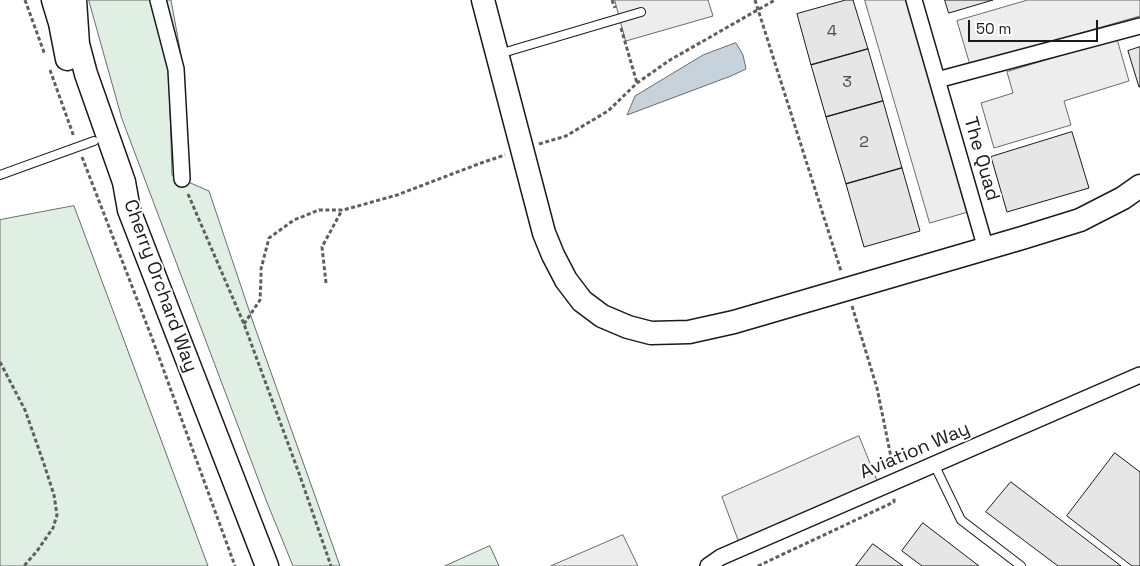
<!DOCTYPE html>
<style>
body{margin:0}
#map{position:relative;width:1140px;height:566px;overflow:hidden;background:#fff;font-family:"Space Grotesk",sans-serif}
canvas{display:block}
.scale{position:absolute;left:968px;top:20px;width:130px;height:22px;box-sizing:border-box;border:2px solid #1a1a1a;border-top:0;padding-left:6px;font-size:15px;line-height:18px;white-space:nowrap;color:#1a1a1a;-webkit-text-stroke:4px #fff;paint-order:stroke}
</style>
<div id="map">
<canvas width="1140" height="566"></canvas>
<div class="scale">50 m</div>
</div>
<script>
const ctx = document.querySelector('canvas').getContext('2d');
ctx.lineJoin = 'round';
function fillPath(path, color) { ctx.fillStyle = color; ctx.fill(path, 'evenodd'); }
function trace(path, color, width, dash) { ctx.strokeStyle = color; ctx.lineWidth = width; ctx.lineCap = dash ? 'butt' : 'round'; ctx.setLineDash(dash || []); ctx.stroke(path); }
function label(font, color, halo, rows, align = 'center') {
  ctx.font = font + ' "Space Grotesk",sans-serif'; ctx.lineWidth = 4; ctx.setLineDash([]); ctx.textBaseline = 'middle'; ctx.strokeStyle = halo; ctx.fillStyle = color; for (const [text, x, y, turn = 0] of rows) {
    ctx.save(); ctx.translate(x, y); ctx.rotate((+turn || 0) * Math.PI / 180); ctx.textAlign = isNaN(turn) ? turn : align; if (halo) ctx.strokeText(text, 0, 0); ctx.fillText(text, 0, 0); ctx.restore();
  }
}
const green = new Path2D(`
 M89,0H171L181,55L169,74L172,175L209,191L253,322L340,566H293L266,500L122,119Z
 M74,206L208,566H0V220Z
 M490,546L499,566H445Z`);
fillPath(green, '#e0efe3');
trace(green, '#6a6a6a', 1);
const parking = new Path2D(`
 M615,0H708L713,16L626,41Z
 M865,0H907L968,212L930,223Z
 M1028,0H1140V16L970,65L957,21Z
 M1117,39L1129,81L1064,101L1071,125L994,148L981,103L1013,93L1007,72Z
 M859,436L880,488L741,548L722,497Z
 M623,535L638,566H551Z`);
fillPath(parking, '#ededed');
trace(parking, '#6a6a6a', 1);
const water = new Path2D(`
 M736,43L743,55L746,69L731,76L627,115L635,96L703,55Z`);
fillPath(water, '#c6d2dc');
trace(water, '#6a6a6a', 1);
const building = new Path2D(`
 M846,0H853L868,49L811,65L797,14Z
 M945,0H993L949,13Z
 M1140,47V87H1139L1128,51Z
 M868,49L883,101L826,117L811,65Z
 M883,101L902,168L846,184L826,117Z
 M1072,132L1089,188L1007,212L991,157Z
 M902,168L920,231L864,247L846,184Z
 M1115,453L1140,472V566H1132L1067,516Z
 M1011,482L1121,566H1058L986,512Z
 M923,523L979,566H922L902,551Z
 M873,544L903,566H856Z`);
fillPath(building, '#e6e6e6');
trace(building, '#1a1a1a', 1);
const lane = new Path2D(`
 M499,54L641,12
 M0,175L94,141
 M934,464L961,520L1021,566`);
const street = new Path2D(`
 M158,0L176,69L182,179
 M914,0L986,249
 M937,80L1140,26
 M708,566L721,557L1140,375`);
const secondary = new Path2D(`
 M53,0L60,23L67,59
 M75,0L78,44L86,74L124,182L129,210L267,566
 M483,0L544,233L553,255L566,280L582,301L602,316L628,327L651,333L689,332L734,322L1022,238L1080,220L1123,198L1140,186`);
trace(lane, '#1a1a1a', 10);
trace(street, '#1a1a1a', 18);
trace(secondary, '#1a1a1a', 25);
trace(new Path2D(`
 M25,0L45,55
 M612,0L615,8
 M755,0L841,271
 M621,28L637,83
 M50,70L74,137
 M539,144L566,136L608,111L637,83L670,60L775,0
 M82,157L152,338L235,566
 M188,194L244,324L300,476L331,566
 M326,283L322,247L342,210
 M852,306L877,388L893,467
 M244,324L260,300L261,278V269L269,238L294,220L319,210H343L358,206L397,195L481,163L505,155
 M0,362L25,410L44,464L54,495L57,515L53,528L37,551L24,566
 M758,566L894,502V497`), '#5f5f5f', 3, [4, 2.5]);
trace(lane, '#fff', 8);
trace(street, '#fff', 15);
trace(secondary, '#fff', 22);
label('16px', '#4d4d4d', null, [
 ["4",832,32],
 ["3",847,83],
 ["2",864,143]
]);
label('19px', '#1a1a1a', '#fff', [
 ["The Quad",981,159,74],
 ["Cherry Orchard Way",160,286,70],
 ["Aviation Way",915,451,-23]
]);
</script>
